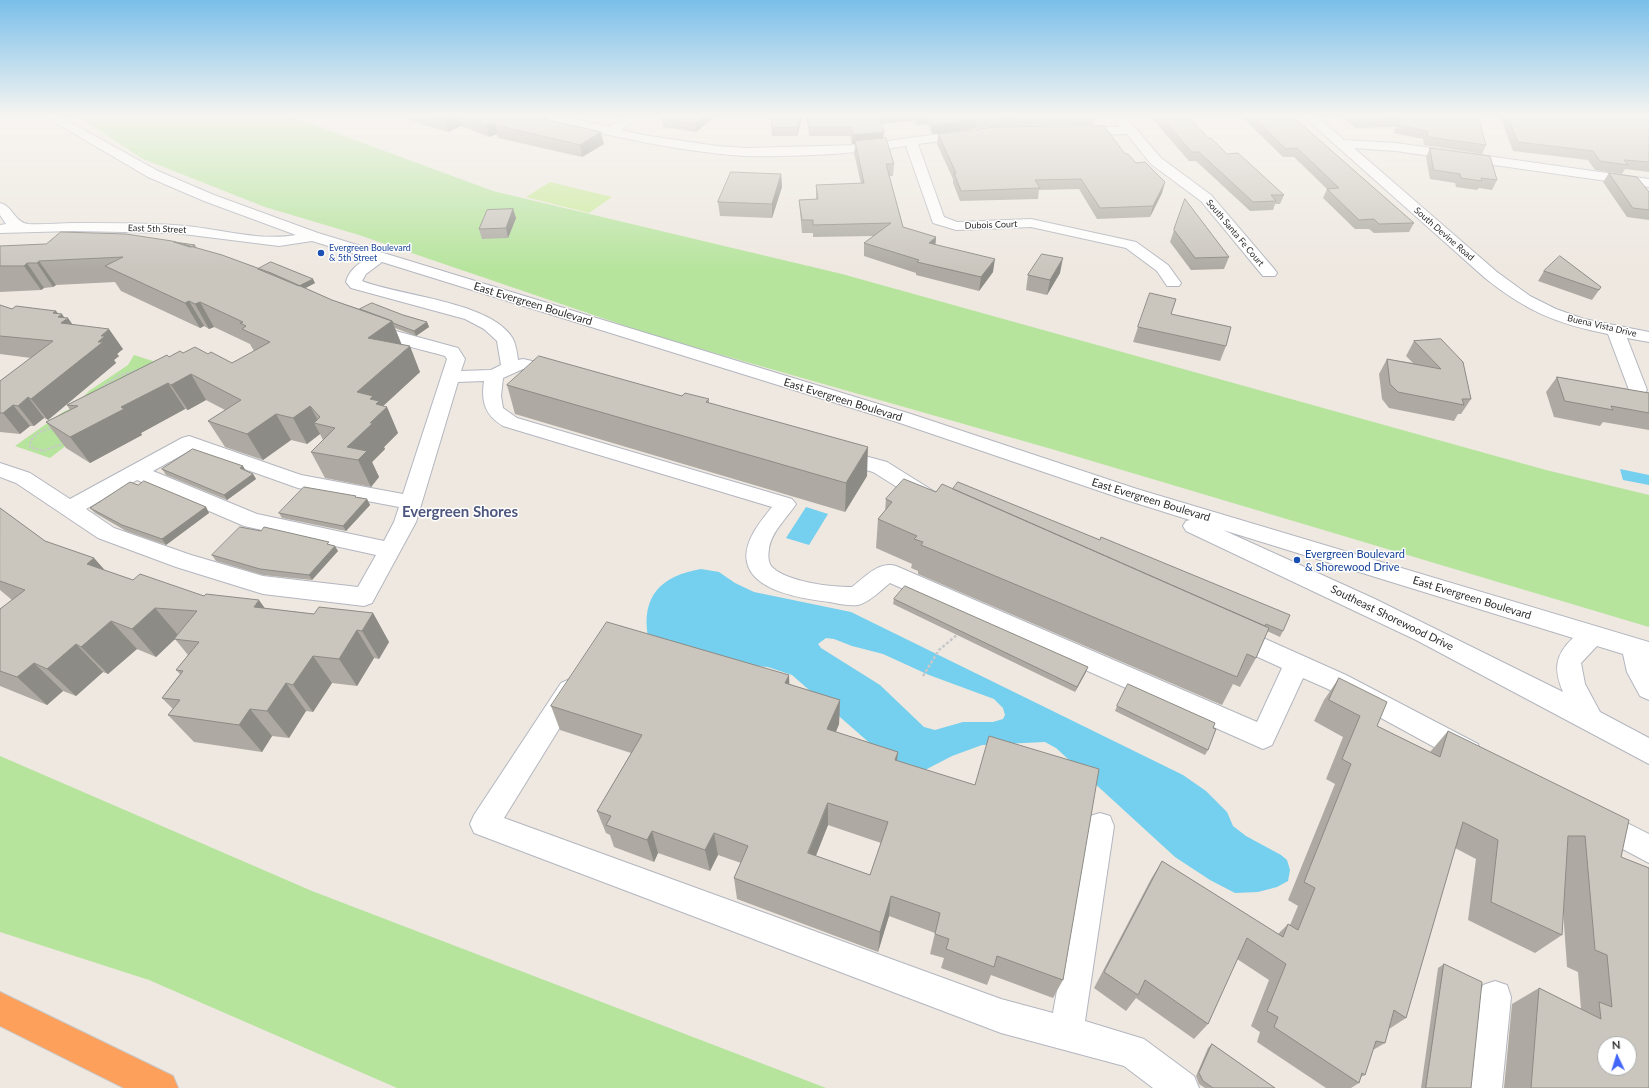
<!DOCTYPE html>
<style>
body{margin:0}
#map{position:relative;width:1649px;height:1088px;overflow:hidden;background:#eee8e0;font-family:Lato,sans-serif}
canvas{display:block}
.north{position:absolute;left:1597px;top:1036px;width:40px;height:40px;box-sizing:border-box;background:#fff;border:1px solid #ababab;border-radius:50%;rotate:356deg;font-size:11px;font-weight:700;line-height:16px;text-align:center;color:#2d2d2d}
.north::after{content:'';display:block;margin:auto;width:14px;height:18px;background:#4366f8;clip-path:polygon(50% 0,100% 100%,50% 72%,0 100%)}
</style>
<div id="map">
<canvas width="1649" height="1088"></canvas>
<div class="north">N</div>
</div>
<script>
const ctx = document.querySelector('canvas').getContext('2d');
ctx.lineJoin = 'round';
function fillPath(path, color) { ctx.fillStyle = color; ctx.fill(path, 'evenodd'); }
function trace(path, color, width, dash) { ctx.strokeStyle = color; ctx.lineWidth = width; ctx.lineCap = dash ? 'butt' : 'round'; ctx.setLineDash(dash || []); ctx.stroke(path); }
function label(font, color, halo, rows, align = 'center') {
  ctx.font = font + ' Lato,sans-serif'; ctx.lineWidth = 3; ctx.setLineDash([]); ctx.textBaseline = 'middle'; ctx.strokeStyle = halo; ctx.fillStyle = color; for (const [text, x, y, turn = 0] of rows) {
    ctx.save(); ctx.translate(x, y); ctx.rotate((+turn || 0) * Math.PI / 180); ctx.textAlign = isNaN(turn) ? turn : align; if (halo) ctx.strokeText(text, 0, 0); ctx.fillText(text, 0, 0); ctx.restore();
  }
}
fillPath(new Path2D(`
 M78,116H290L493,191L842,274L1546,470L1649,495V627L1055,450L655,336L359,235L265,207L141,158Z
 M134,355L187,372L85,431L50,458L15,446L63,412L72,408L89,391L128,365Z
 M0,756L312,891L826,1088H397L149,980L0,932Z`), '#b6e49d');
fillPath(new Path2D(`
 M550,182L612,197L589,213L526,197Z`), '#c9ea99');
fillPath(new Path2D(`
 M1620,469L1649,475V485L1623,480Z
 M806,507L828,514L809,545L786,538Z
 M701,569L719,572L735,583L754,592L851,612L1183,775L1206,791L1227,812L1233,826L1246,836L1281,855L1287,860L1290,870L1288,881L1277,887L1258,892L1235,893L1210,880L1175,857L1056,748L1045,742L982,745L952,756L925,770L897,767L792,675L768,667L685,659L648,637C641,596 661,576 701,569ZM826,638L834,639L852,646L883,654L929,675L994,699L1003,708L1005,715L1003,719L993,722H963L935,730L924,727L880,685L821,648L818,644Z`), '#75cfee');
const minor = new Path2D(`
 M44,116H59L158,171L214,195L318,233L911,414L1137,489L1649,642V700L1640,696L1627,672L1623,654L1597,646L1581,663L1585,684L1600,712L1649,738V764L1416,640L1186,531L1183,526L1186,521L1190,520L1123,499L897,422L382,262L366,274L362,281C400,296 493,302 513,339C516,345 517,353 518,360L523,359L564,368L567,372L564,376L558,377L523,369L503,378L501,396L503,408L517,418L792,499L796,504C787,518 771,532 769,549C768,555 768,563 772,567C787,582 831,587 852,587C865,577 879,561 896,566L1257,722L1282,668L1225,642L1222,635L1225,628L1234,625L1346,675L1478,744L1481,752L1478,760L1468,764L1458,760L1328,689L1303,678L1272,745L1263,749L890,583C881,590 870,602 858,605C849,606 839,604 830,602C805,599 753,592 747,562C743,542 760,522 772,507L503,426C485,415 481,402 484,381L458,382L416,522L372,603L364,606L263,594L176,567L98,538L16,483L0,477V463L30,473L70,499L182,438L189,436L301,475L403,494L447,359L445,356C429,351 370,339 362,327L364,323L370,322L376,323L392,330L458,348L465,359L461,371L491,370L501,365L497,341L484,329L465,319L351,288L346,282C349,270 358,264 368,258L312,241L279,246L175,233L73,231L0,233V225L6,224L0,215V203C13,206 14,222 28,224C43,225 59,223 74,223C107,223 141,223 174,225C215,227 256,242 296,235L204,201L148,177ZM191,450L298,488L399,507L394,522L384,541L257,514L153,471ZM137,480L244,526L376,555L358,587L263,576L191,555L114,528L86,509ZM1223,530L1573,638C1554,656 1554,670 1563,692L1375,599Z
 M546,116H566L609,127L626,116H641L621,130L643,135L717,146L746,148L859,145L966,130L970,131L972,134L970,137L918,144L944,217L957,222L1031,219L1136,242L1168,265L1181,283L1179,286H1167L1157,271L1126,248L1031,227L956,230L933,223L906,146C853,154 800,157 746,156C725,155 704,152 683,149C637,142 593,132 548,119Z
 M1115,116H1125L1161,158L1211,195L1275,270L1277,273L1275,276H1263L1201,201L1151,164L1127,134L1077,135L1071,131L1077,127H1121L1114,118Z
 M1303,116H1317L1344,140L1396,143L1649,179V187L1396,151L1354,148L1497,272L1530,296L1556,309L1584,319L1649,332V342L1627,338L1647,390L1644,394L1638,396L1632,394L1629,390L1608,334C1557,324 1526,311 1485,278Z
 M839,449L887,462L935,492L938,497L935,502L928,504L921,502L873,472L832,460L829,455L832,450Z
 M570,679L579,683L583,690L504,818L1001,999L1053,1013L1086,826L1090,816L1100,813L1110,816L1114,826L1085,1021L1144,1039L1194,1076L1199,1088H1153L1124,1066L1001,1033L474,833L470,824L474,815L561,683Z
 M1599,809L1649,834V863L1589,831L1585,822L1589,813Z
 M1495,981L1507,985L1511,997L1502,1088H1468L1479,997L1483,985Z`);
const highway = new Path2D(`
 M0,992L173,1076L178,1088H124L0,1026Z`);
trace(minor, '#b3b6c0', 2);
trace(highway, '#c8c8c8', 2);
trace(new Path2D(`
 M98,390L118,376L141,369
 M54,427C44,430 30,434 30,447L43,451L65,443`), '#c8c8c8', 2, [2.5, 1.5]);
trace(new Path2D(`
 M923,676L939,650L958,634`), '#c8c8c8', 2.5, [3, 2]);
fillPath(minor, '#fff');
fillPath(highway, '#fda05c');
fillPath(new Path2D(`
 M408,116H531L604,144L582,157L498,138L497,134L489,137L461,126L448,132L409,120Z
 M665,116H716L696,132L663,127L662,119Z
 M771,116H803L797,136H772Z
 M807,116H1096L1094,125L1027,126L1125,154L1136,163L1165,182L1162,193L1150,217L1097,219L1079,189L1039,190L1038,199L960,201L953,183V179L937,144L938,134L993,127L976,128L932,134L928,124L916,125L913,121L881,124L884,132L883,138L894,164L893,176H889L903,227L936,237L935,244L993,272L979,291L916,275V273L864,256V243L874,236L813,237V233H802L800,212L799,200L816,199V185L861,184L854,153L855,144H852L850,136H809Z
 M1150,116H1188L1208,138L1227,154L1284,195L1280,204H1275L1273,210L1250,211L1196,161H1189Z
 M1241,116H1292L1414,223L1409,232L1374,233L1369,229H1355L1323,198L1327,189L1294,157H1283Z
 M1340,116H1478L1486,145L1482,154L1424,145L1423,139L1393,133L1396,127L1355,128Z
 M1500,116H1630L1649,119V172L1625,169L1622,174L1595,170L1588,160L1513,151Z
 M1430,148L1497,180L1492,190L1479,188L1477,190L1456,187L1455,183L1430,179L1426,157Z
 M1609,173L1649,192V220L1627,217L1603,182Z
 M781,174L782,187L772,218L720,216L718,202Z
 M513,209L516,218L508,238L482,239L479,229Z
 M1174,230L1229,257L1224,269L1191,270L1170,242Z
 M195,245L197,248L258,269L315,283L305,288L332,300L360,309L403,315L427,322L429,327L416,336L395,328L402,345L420,372L383,406L387,407L398,433L384,447L385,449L372,462L379,477L371,487L325,478L311,452L323,440L320,434L307,444L291,440L263,460L225,447L208,421L225,410L206,400L188,410L185,409L141,433L142,435L90,463L66,448L46,422L70,410L67,405L169,357L183,353L208,354L232,363L254,351L250,344L214,327L209,329L204,326L200,328L121,291L115,282L56,285L53,287L44,288L41,290L0,292V246Z
 M1544,271L1599,290L1592,300L1538,281Z
 M1060,273L1047,295L1026,290L1028,275Z
 M0,305L12,309L56,311L58,314L72,324L123,349L117,354L119,356L114,360L116,363L48,420L44,418L34,426H30L20,434L0,432V381L31,358L0,354Z
 M1138,327L1226,346L1220,361L1133,342Z
 M1414,341L1471,399L1461,414H1458L1454,421L1389,408L1382,399L1379,374L1387,359L1413,363L1406,356Z
 M1557,377L1649,393V430L1603,422L1600,426L1554,417L1546,392Z
 M507,385L682,396L709,399V403L867,476L845,512L515,414Z
 M162,469L246,471L253,474L256,479L227,500L166,475Z
 M138,485L206,507L209,513L166,545L126,531L95,513L90,508Z
 M936,492L1283,631L1280,637L1267,631L1256,658L1240,687L1233,684L1222,705L918,574V571L911,568L912,564L876,548L878,519L885,511L886,499Z
 M357,497L367,499L370,505L346,531L282,518L279,513Z
 M0,508L45,541L94,558L104,570L133,580L204,596L264,608L314,614L373,613L389,642L379,659L374,658L357,686L332,683L313,712L306,711L289,738L272,736L262,752L194,742L168,715L173,709L162,698L180,674L176,670L188,655L175,639L156,657L137,649L108,674L103,672L76,696L63,691L47,705L0,686V609L12,600L0,590Z
 M331,545L338,551L312,580L263,575L216,561L212,555Z
 M894,599L1086,672L1075,692L893,604Z
 M789,675V684L840,700L839,724L836,732L898,752L897,761L1063,980L1053,998L991,975L987,985L941,968L944,958L930,954L935,933L889,916L878,952L737,899L734,878L741,863L718,855L710,871L658,853L654,862L614,847L610,835L606,833L597,811L631,753L560,730L551,706ZM828,825L881,843L870,875L816,856Z
 M1339,678L1377,726L1430,752L1448,731L1621,857L1649,1088H1504L1512,1004L1539,988L1581,1009L1578,972L1567,967L1563,910L1562,935L1535,953L1468,920L1476,859L1455,848L1406,1018L1389,1029L1385,1043L1373,1050L1365,1075L1361,1077L1359,1083L1351,1088H1326L1257,1042L1260,1032L1251,1026L1269,980L1237,959L1208,1024L1194,1039L1136,998L1126,1011L1094,988L1151,879L1162,861L1278,934L1288,924L1290,925L1298,906L1288,900L1335,784L1326,779L1343,737L1314,721L1324,700Z
 M1117,706L1213,728L1208,750L1205,755L1115,711Z
 M1444,964L1471,1088H1421L1438,968Z
 M1212,1044L1275,1088H1205L1199,1084L1196,1076L1208,1048Z`), '#aeaaa3');
fillPath(new Path2D(`
 M453,116H458L461,126L448,132L444,120Z
 M704,116H716L696,132L695,124Z
 M801,116H803L797,136V127Z
 M879,116H913V121L878,124Z
 M928,116V124L916,125L917,117Z
 M977,119L976,128L932,134L933,125Z
 M496,122L495,125L497,134L489,137L486,125Z
 M601,132L604,144L582,157L580,145Z
 M884,132L883,140L855,141V144H852L853,135Z
 M781,174L782,187L772,218V204Z
 M1165,182L1162,193L1150,217L1153,206Z
 M513,209L516,218L508,238L506,228Z
 M936,237L935,250L929,243Z
 M1063,258L1060,273L1047,295L1050,280Z
 M995,259L993,272L979,291L981,277Z
 M39,261L56,285L53,287L37,263Z
 M27,263L44,288L41,290L24,266Z
 M313,279L315,283L300,291L298,286Z
 M189,301L204,326L200,328L185,303Z
 M200,302L214,327L209,329L195,304Z
 M56,311L60,316L62,314L66,320L68,318L82,338L67,333L53,313Z
 M392,321L402,346L368,338Z
 M427,322L429,327L416,336L414,331Z
 M109,329L123,349L117,354L119,356L114,360L116,363L48,420L31,399L101,336Z
 M410,346L420,372L382,407H387L398,433L384,447L385,449L372,462L379,477L371,487L358,460L347,447L357,392Z
 M191,374L206,400L188,410L171,385Z
 M168,383L185,409L141,433L142,435L90,463L70,437L121,407Z
 M28,397L44,418L34,426L18,406Z
 M13,405L30,426L20,434L3,413Z
 M310,406L320,424L314,423L320,434L307,444L293,418Z
 M276,414L291,440L263,460L247,434Z
 M868,447L867,476L845,512L846,483Z
 M243,466L246,471L240,468Z
 M253,474L256,479L227,500L224,495Z
 M367,499L370,505L346,531L343,526Z
 M206,507L209,513L166,545L162,539Z
 M335,546L338,551L312,580L309,575Z
 M94,558L119,586L87,564Z
 M259,600L279,628L254,607Z
 M155,608L179,636L174,639H175L156,657L132,629Z
 M373,613L389,642L379,659L362,631Z
 M111,621L137,649L108,674L81,647Z
 M357,630L374,658L357,686L339,659Z
 M76,644L103,672L76,696L47,669Z
 M313,656L332,683L313,712L293,685Z
 M34,663L63,691L47,705L17,677Z
 M1088,667L1086,672L1075,692L1077,687Z
 M789,675L790,699L785,683Z
 M286,683L306,711L289,738L267,711Z
 M840,700L839,724L827,753V729Z
 M250,709L272,736L262,752L239,725Z
 M898,752L895,775V760Z
 M828,803V825L808,875V853Z
 M652,831L658,853L654,862L647,840Z
 M714,833L718,855L710,871L705,850Z
 M891,896L889,916L878,952L880,932Z`), '#8d8b85');
const building = new Path2D(`
 M433,116H453L444,120Z
 M462,116H531L601,132L580,145L495,125L496,122L486,125Z
 M665,116H704L695,124L662,119Z
 M771,116H801L797,127L772,128Z
 M807,116H879L884,132L853,135L851,127H809Z
 M928,116H1096V117L977,119L933,125Z
 M1160,116H1188L1208,138H1211L1227,154L1238,153L1284,195H1271L1276,201L1253,202L1199,152H1192Z
 M1253,116H1292L1414,223L1379,224L1374,219L1359,220L1327,189L1339,188L1297,148L1286,149Z
 M1354,116H1478L1486,145L1428,137L1427,131L1397,125L1400,118L1358,120Z
 M1508,116H1630L1649,119V162L1624,160L1628,165L1600,161L1593,151L1518,142Z
 M1104,126L1125,154H1128L1136,163L1145,162L1165,182L1153,206L1100,208L1081,179L1035,180L1040,188L961,191L954,173H956L938,134L996,127Z
 M886,138L894,164H886L903,227L936,237L929,243L995,259L981,277L917,262L919,260L864,243L891,223L813,225V220H802L799,200L818,199L816,185L864,183L855,141Z
 M1430,148L1490,156L1497,180L1481,178L1482,181L1461,178L1460,174L1434,170Z
 M731,172L781,174L772,204L718,202Z
 M1609,173L1637,177L1649,192V210L1633,208Z
 M1185,199L1229,257L1195,258L1174,230Z
 M513,209L506,228L479,229L487,210Z
 M61,232L126,234L172,241L222,255L271,273L332,300L392,321L368,338L410,346L357,392L373,396L370,399L379,401L376,404L387,407L370,423H373L347,447L367,451L358,460L311,452L335,428L314,423L320,417L310,406L293,418L276,414L247,434L208,421L241,400L191,374L171,385L168,383L121,407L124,409L70,437L46,422L78,406L67,405L167,355L169,357L180,351L183,353L195,347L208,354L211,352L232,363L270,342L242,329L246,326L240,323L243,322L200,302L195,304L189,301L185,303L105,266L123,257L39,261L37,263H27L24,266H0V246L46,244Z
 M174,242L195,245L191,247Z
 M1042,254L1063,258L1050,280L1028,275Z
 M1560,256L1601,287L1599,290L1544,271Z
 M271,262L313,279L299,286L258,269Z
 M1150,293L1176,299L1171,314L1231,327L1226,346L1138,327Z
 M372,303L403,315L427,322L414,331L393,323L392,321L360,309Z
 M0,305L12,309L16,306L56,311L53,313L62,314L58,317L68,318L61,323L109,329L101,336H105L98,342H103L31,399L28,397L18,406L13,405L3,413H0V381L53,341L0,336Z
 M1441,339L1463,362L1471,399H1462L1464,405L1398,392L1390,384L1387,359L1441,369L1414,341Z
 M539,356L682,396L685,393L709,399L706,402L868,447L846,483L507,385Z
 M1557,377L1649,393V413L1611,406L1613,410L1565,401Z
 M193,449L243,466L240,468L253,474L224,495L162,469Z
 M904,479L936,492L942,484L1269,628L1256,658L1247,654L1237,677L921,545L923,542L914,539L917,536L878,519L892,502L886,499Z
 M144,481L206,507L162,539L122,525L90,508L130,482L138,485Z
 M958,482L1100,540L1101,537L1290,615L1283,631L1266,624L1265,626L953,489Z
 M304,487L356,496L355,497L367,499L343,526L279,513Z
 M0,508L45,541L94,558L87,564L133,580L140,574L204,596L206,594L259,600L254,607L314,614L319,607L373,613L362,631L357,630L339,659L313,656L293,685L286,683L267,711L250,709L239,725L168,715L180,700L162,698L183,671L176,670L199,642L174,639L197,611L155,608L132,629L111,621L81,647L76,644L47,669L34,663L17,677L0,671V609L25,590L0,581Z
 M240,527L261,531L264,527L329,542L327,544L335,546L309,575L260,569L212,555Z
 M905,586L1088,667L1077,687L894,599Z
 M607,622L789,675L785,683L840,700L827,729L898,752L895,760L975,785L989,736L1099,769L1063,980L997,956L994,967L946,949L949,939L935,934L940,913L891,896L880,932L734,878L748,846L714,833L705,850L652,831L647,840L606,825L611,816L597,811L642,735L551,706ZM828,803L888,822L870,875L808,853Z
 M1339,678L1387,702L1377,726L1440,757L1448,731L1629,820L1621,857L1649,868V1088H1531L1539,988L1601,1019L1599,1002L1612,1007L1607,955L1595,950L1585,836H1568L1562,935L1491,902L1498,840L1463,822L1406,1018L1394,1010L1385,1043L1376,1041L1365,1075L1362,1073L1359,1083L1274,1027L1278,1017L1267,1011L1286,964L1247,938L1208,1024L1145,980L1138,995L1104,972L1162,861L1283,937L1288,924L1298,930L1315,888L1304,882L1351,764L1342,759L1360,716L1329,700ZM1605,1044H1629V1068H1605Z
 M1128,684L1215,723L1213,728L1216,729L1208,750L1117,706Z
 M1444,964L1482,982L1471,1088H1426Z
 M1212,1044L1275,1088H1213L1203,1081L1199,1073Z`);
fillPath(building, '#cac6be');
trace(building, '#8d8b85', 1);
const sky = ctx.createLinearGradient(0, 0, 0, 269);
sky.addColorStop(0, '#7abfea');
sky.addColorStop(0.43, '#f7f5f1');
sky.addColorStop(1, '#f7f5f100');
ctx.fillStyle = sky;
ctx.fillRect(0, 0, 1649, 269);
for (const [x, y, r, color] of [
 [321,253,4,"#1a4fb4"],
 [1297,560,4,"#1a4fb4"]
]) { const dot = new Path2D(); dot.arc(x, y, r, 0, 2 * Math.PI); ctx.fillStyle = color; ctx.fill(dot); trace(dot, '#fff', 1.5); }
label('9px', '#2d2d2d', '#fff', [
 ["Dubois Court",991,225,-2],
 ["East 5th Street",157,229,2],
 ["South Santa Fe Court",1235,233,50],
 ["South Devine Road",1444,234,41],
 ["Buena Vista Drive",1602,326,13]
]);
label('9px', '#164399', '#fff', [
 ["Evergreen Boulevard",329,248],
 ["& 5th Street",329,258]
], 'left');
label('11px', '#2d2d2d', '#fff', [
 ["East Evergreen Boulevard",533,304,17],
 ["East Evergreen Boulevard",843,400,17],
 ["East Evergreen Boulevard",1151,500,17],
 ["East Evergreen Boulevard",1472,598,17],
 ["Southeast Shorewood Drive",1392,618,26]
]);
label('11px', '#164399', '#fff', [
 ["Evergreen Boulevard",1305,554],
 ["& Shorewood Drive",1305,567]
], 'left');
label('bold 15px', '#4d567e', '#fff', [
 ["Evergreen Shores",460,512]
]);
</script>
